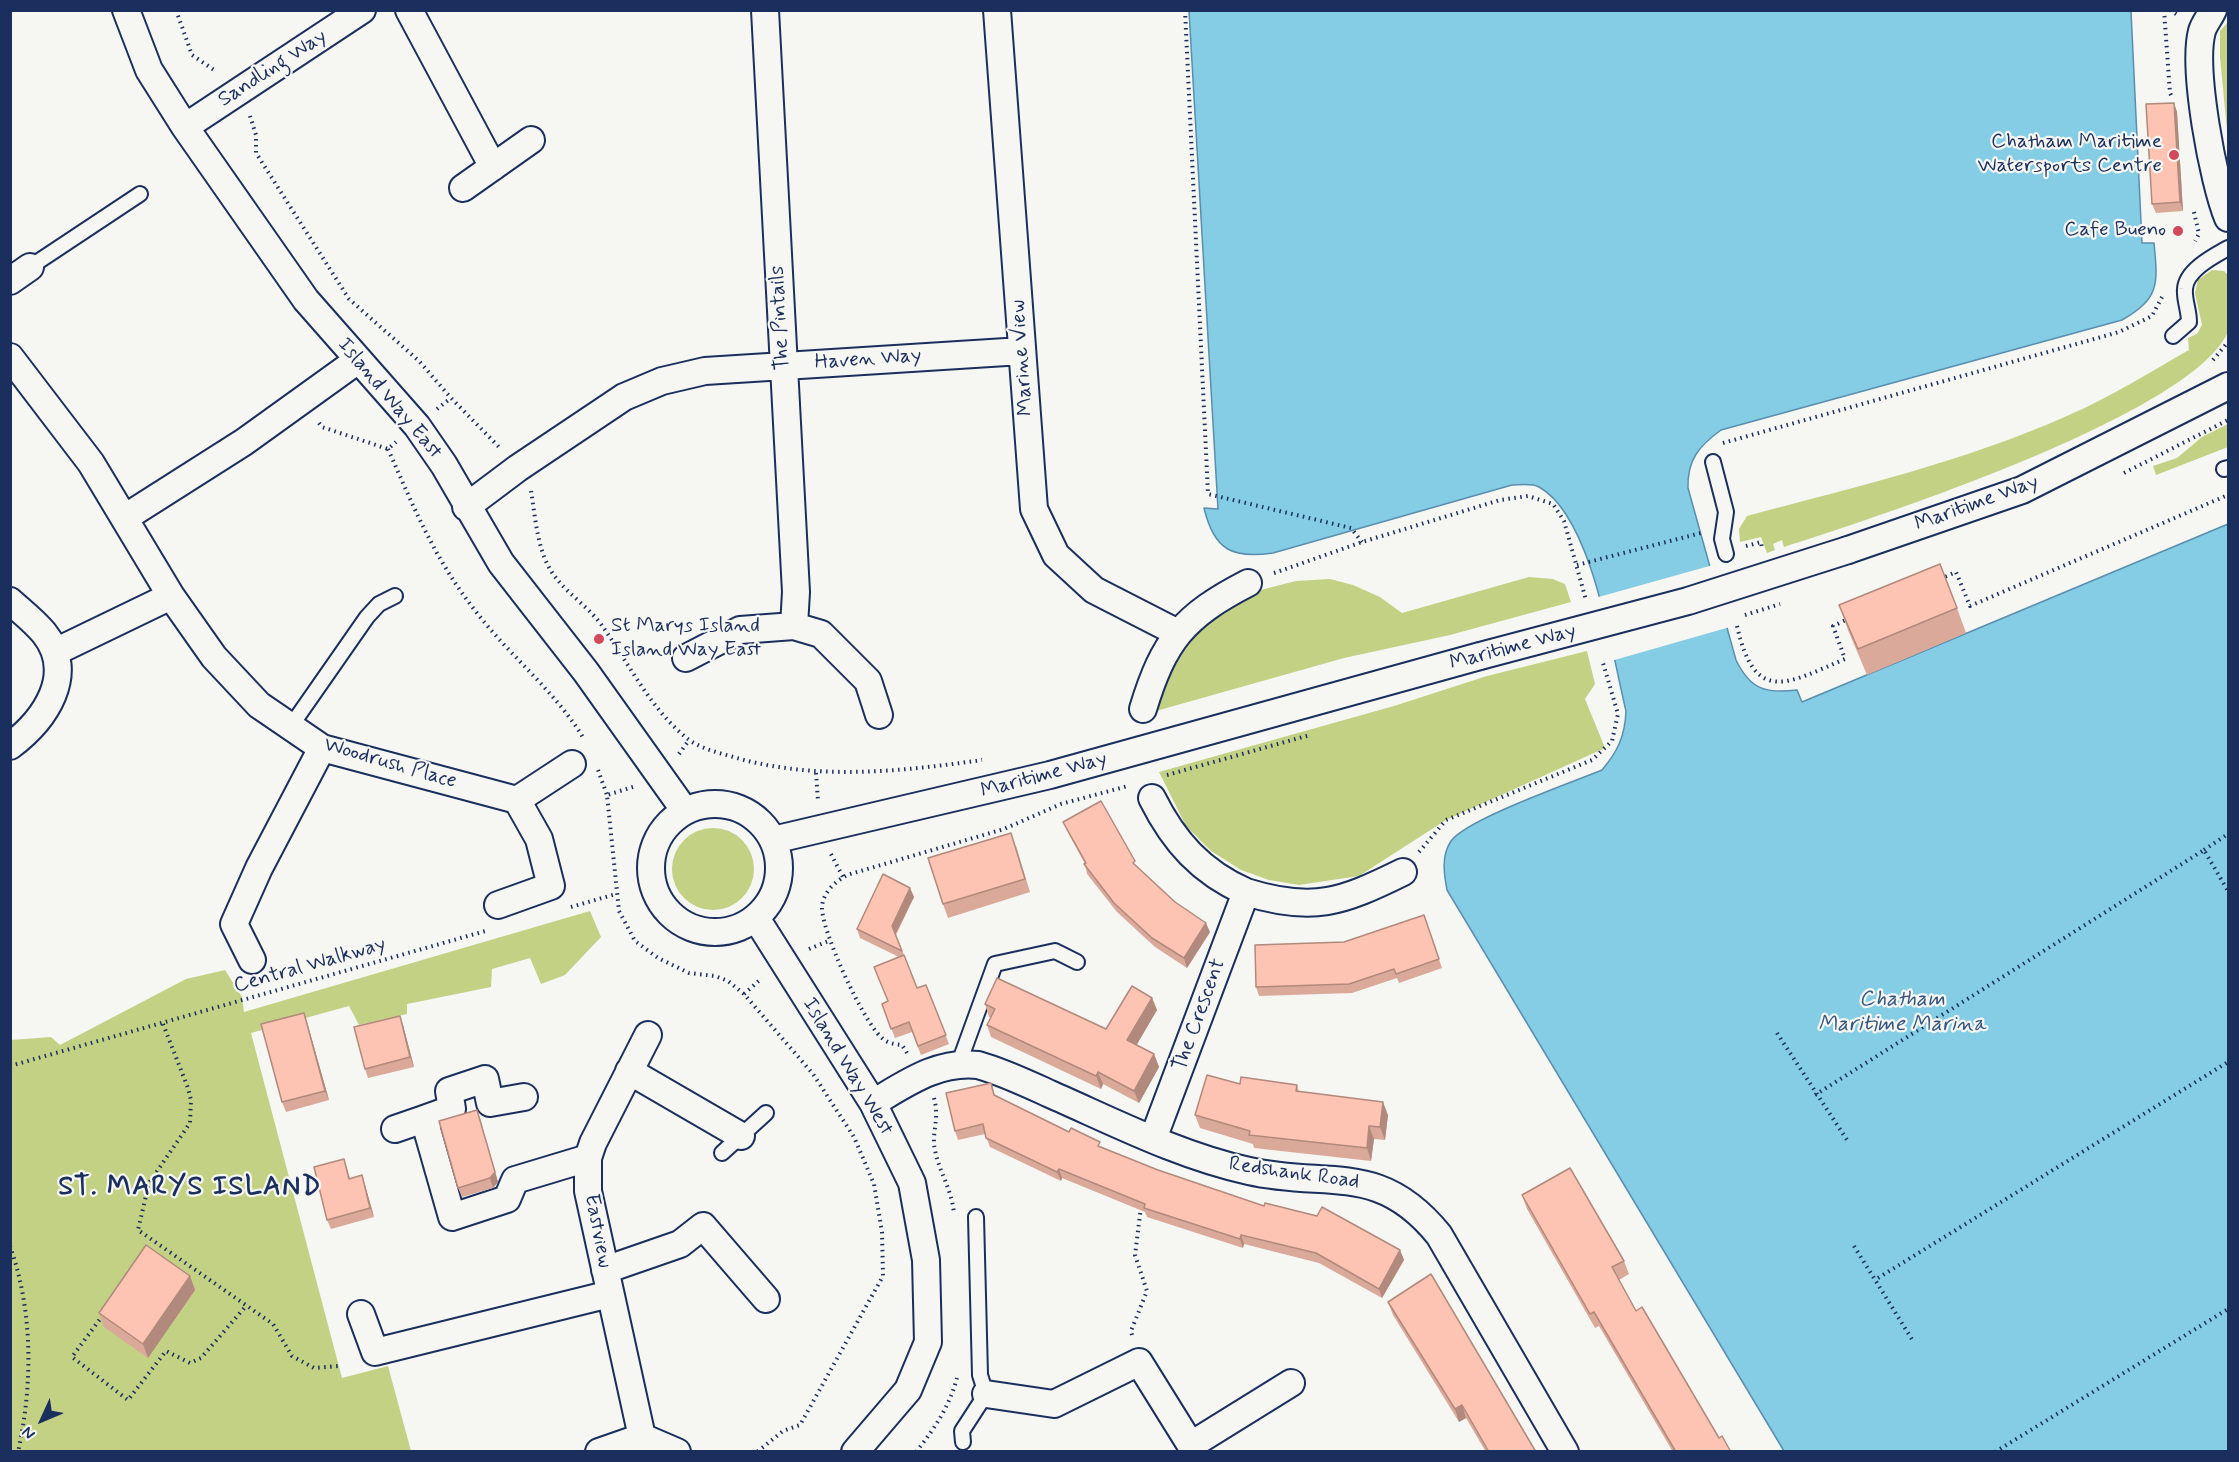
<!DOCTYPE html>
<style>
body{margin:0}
#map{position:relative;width:2239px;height:1462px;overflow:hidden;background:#f6f6f2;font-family:Mynerve,sans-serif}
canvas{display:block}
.frame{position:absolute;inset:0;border:12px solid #1b2f5e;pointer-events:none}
.north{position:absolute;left:12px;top:1390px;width:60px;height:60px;-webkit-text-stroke:4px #f6f6f2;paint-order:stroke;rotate:226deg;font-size:16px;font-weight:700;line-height:24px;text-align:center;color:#1b2f5e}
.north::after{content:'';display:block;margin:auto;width:21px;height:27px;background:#1b2f5e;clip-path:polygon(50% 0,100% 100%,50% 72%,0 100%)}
</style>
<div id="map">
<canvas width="2239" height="1462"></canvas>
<div class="frame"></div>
<div class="north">N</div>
</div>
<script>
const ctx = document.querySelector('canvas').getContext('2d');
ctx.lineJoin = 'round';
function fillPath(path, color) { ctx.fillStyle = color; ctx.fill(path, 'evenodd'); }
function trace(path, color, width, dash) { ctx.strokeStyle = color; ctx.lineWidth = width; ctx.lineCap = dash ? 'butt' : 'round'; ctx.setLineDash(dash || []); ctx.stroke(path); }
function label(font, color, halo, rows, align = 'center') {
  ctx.font = font + ' Mynerve,sans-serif'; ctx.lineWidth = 4.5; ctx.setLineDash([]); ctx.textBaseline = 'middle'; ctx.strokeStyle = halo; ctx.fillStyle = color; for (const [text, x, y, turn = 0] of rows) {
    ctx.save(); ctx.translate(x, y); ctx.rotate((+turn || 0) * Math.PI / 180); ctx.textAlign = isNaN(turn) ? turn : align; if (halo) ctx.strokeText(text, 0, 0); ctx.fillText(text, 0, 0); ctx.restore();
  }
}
fillPath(new Path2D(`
 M2228,22V141L2220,57V31Z
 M2212,270L2224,271L2228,275V332C2191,415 1875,518 1784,547L1782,540L1773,544L1775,550L1767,553L1761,537L1740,542L1739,529L1747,516C1855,487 1967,461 2069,415C2111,397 2150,372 2189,350L2188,338L2197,334L2202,325L2195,293L2198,280Z
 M2228,424V447L2156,475L2153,466L2177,458L2202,437Z
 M1529,577L1553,579L1565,584L1571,602L1450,635L1344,658L1156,711L1161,681L1187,634L1229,598L1296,581L1330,579L1353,585L1380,597L1402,613Z
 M1587,651L1595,684L1585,699L1605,748L1446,820L1359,876L1299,885L1269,880L1241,870L1211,851L1186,826L1159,772L1394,706L1487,676Z
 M672 869a41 41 0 1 1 82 0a41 41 0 1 1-82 0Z
 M590,911L601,937L565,975L541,984L530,958L492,969L491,987L407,1004V1014L359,1025L349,1006L251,1033L342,1378L388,1366L411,1451L11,1452V1040L51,1037L60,1045L186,979L225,970L242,997L244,1012Z`), '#c3d185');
const water = new Path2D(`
 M1189,11H2131L2142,243H2154C2158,284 2160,298 2122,320L1721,430C1699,446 1687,460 1688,488L1736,660C1750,689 1765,694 1797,690L1802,702L2228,524V1451H1784L1447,890C1444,874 1441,856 1451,841C1467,819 1573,782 1602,770C1618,751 1625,736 1626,711C1612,654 1592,516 1539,487C1532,483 1520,485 1512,485L1273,553C1232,559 1214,550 1204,508L1218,509Z`);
fillPath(water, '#84cde5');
trace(water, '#5a8eaf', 1.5);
fillPath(new Path2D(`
 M1713,565L1730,627L1611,661L1595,598Z`), '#f6f6f2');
const service = new Path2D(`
 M30,267L140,194
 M2173,336L2189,322C2189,310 2184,300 2185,289C2186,270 2214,256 2228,248
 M1713,462L1726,512L1722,539L1726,554
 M2224,469L2228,468
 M291,726L367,617L379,604L395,596
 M959,1063L995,964L1055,951L1077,962
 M722,1153L766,1113
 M963,1442L962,1431L986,1394L980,1375L976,1217`);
const minor = new Path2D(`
 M126,10L149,70L185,127L306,300L417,426L444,465L501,563L586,672L685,811
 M409,10L493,167
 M765,10L796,592L794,626
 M997,10L1034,509L1056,555L1094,590L1178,633
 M2213,10C2210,17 2204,24 2202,31C2192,68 2213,182 2228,218
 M185,127L362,10
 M463,188L531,140
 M10,281L30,267
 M10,357L91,463L171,596L214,657L259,705L322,748L517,800L572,764
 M466,507L518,468L624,397L662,381L705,371L1022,351
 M126,517L244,442L358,360
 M1848,550L2022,490L2228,386
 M10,601C21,611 34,621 44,633C77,674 45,720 10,746
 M55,652L171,596
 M686,658L740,630L794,626L821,634L868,681L879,715
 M1143,709C1164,640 1184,616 1248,583
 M1152,798C1174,842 1201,872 1246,892L1153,1139
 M651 868a64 64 0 1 1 128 0a64 64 0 1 1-128 0Z
 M773,840L1050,775L1480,656
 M1246,892C1313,913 1342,902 1403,872
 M498,905L551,886L539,839L517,800
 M756,918L873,1103L912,1183L926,1260L928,1342L908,1390L855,1452
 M252,960L234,924L259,868L322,748
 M629,1071L741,1136
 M524,1097L490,1103L485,1079L449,1091L452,1109L424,1119L452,1217L507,1199L515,1180L588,1158
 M873,1103C907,1083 937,1061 978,1065C1003,1072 1026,1083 1050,1094C1114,1122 1180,1156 1249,1171C1329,1189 1379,1161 1439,1235L1565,1452
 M395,1129L424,1119
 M605,1270L680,1244L703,1226L766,1299
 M361,1314L375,1352L610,1294
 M986,1394L1054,1404L1139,1362L1195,1452
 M642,1437L588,1191V1158L593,1143L648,1035
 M1191,1445L1291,1383
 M599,1452L642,1437L677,1452`);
trace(service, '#1b2f5e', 18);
trace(minor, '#1b2f5e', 30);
trace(new Path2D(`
 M176,10L192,55L217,72
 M1185,10L1208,494L1351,528L1362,542
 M2164,10L2170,93L2173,99
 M2170,10L2179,16
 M250,116L256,135V153L349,299L419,361L451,398L499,447
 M2194,212L2199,234L2195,241
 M2213,360L2228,342
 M437,409L451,398
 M319,423L322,427L388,449L396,442
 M1723,443L2119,332L2152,316L2162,297
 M388,449C415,510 435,560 477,613C510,656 556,692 584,739
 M2124,473L2228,420
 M531,491C536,520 537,554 556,578C569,595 590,608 603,627C629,664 652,711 688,739C700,748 715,752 730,756C812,781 898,772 982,760
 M1746,546L1761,542L1762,549
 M1577,565L1701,533
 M1274,573L1362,542L1500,500L1528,496L1553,504L1564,521L1586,600
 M1940,579L1956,572L1970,606L2228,495
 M1737,626C1755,706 1788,683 1845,659L1833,626L1848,619
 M679,754L689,740
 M598,770L607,795
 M816,773L818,801
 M1167,775L1310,735
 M633,787L607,795L619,911L635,941L658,958L689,973L715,976L728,981L744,994L813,1074L854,1137L874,1184L882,1232L883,1276L800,1425L783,1431L757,1452
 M2204,850L2228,834
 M1419,852L1446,820L1592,760L1612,741L1618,714L1603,663
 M831,854L843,877
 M571,907L616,894
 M809,949L831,940
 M744,994L762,978
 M163,1024L188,1088L191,1100L190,1123L149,1183L138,1230L273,1324L292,1356L314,1368L339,1366
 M1777,1033L1847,1140
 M907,1053L902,1045C893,1044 887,1043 881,1037C863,1021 821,930 822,907C823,892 835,882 847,875L1004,829L1061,804L1128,786
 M10,1066L489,930
 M1815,1095L2204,850L2228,891
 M934,1098C940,1120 931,1133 935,1150C939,1172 951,1187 954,1213
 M10,1246C33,1311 33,1384 18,1452
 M1854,1246L1913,1341
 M1878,1278L2228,1062
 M103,1315L72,1357L128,1400L166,1351L190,1363L201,1358L246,1306
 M1132,1335L1131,1331L1147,1291L1135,1255L1141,1207
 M916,1452C935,1428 949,1407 957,1378
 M1995,1452L2228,1309`), '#1b2f5e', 4, [1.5, 4.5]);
trace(service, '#f6f6f2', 14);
trace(minor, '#f6f6f2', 26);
const minorBridge = new Path2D(`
 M1480,656L1688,601L1848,550`);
trace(minorBridge, '#1b2f5e', 30, []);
trace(new Path2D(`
 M1745,615L1780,604`), '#1b2f5e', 4, [1.5, 4.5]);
trace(minorBridge, '#f6f6f2', 26);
fillPath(new Path2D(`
 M2174,103L2177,112L2183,211L2156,213L2152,204Z
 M1839,605L1957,608L1966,633L1867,675L1848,630Z
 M1063,822L1138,868L1175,902L1210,932L1187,968L1155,947L1117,912L1087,874L1085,864L1067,831Z
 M1016,846L1030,892L948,918L943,904Z
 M910,888L914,897L896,935L917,988L926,985L949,1044L921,1055L912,1032L895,1038L882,1004L888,1001L899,957L860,938L857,929Z
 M1424,915L1442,968L1399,983L1397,978L1352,993L1259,996L1256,987L1344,942Z
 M1152,998L1157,1010L1136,1045L1154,1054L1159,1067L1139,1103L1103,1084L1101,1089L991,1037L987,1025L991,1017H989L985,1004L1106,1029Z
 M304,1013L329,1100L286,1112L282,1102Z
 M403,1025L414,1067L368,1078L365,1069Z
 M991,1083L995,1096L1102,1147L1158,1170L1264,1206L1400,1250L1404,1260L1382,1298L1319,1263L1244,1244L1243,1248L1147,1217L1145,1212L1062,1178L1061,1181L990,1147L985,1134L958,1140L955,1131Z
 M1240,1084L1297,1085L1299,1092L1388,1115L1385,1140L1374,1139L1371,1161L1254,1148L1253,1144L1200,1128L1195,1115Z
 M480,1119L498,1182L493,1188L462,1197L458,1188Z
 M344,1159L350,1178L365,1185L374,1217L331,1229L327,1220Z
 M1522,1195L1624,1261L1629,1274L1619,1280L1636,1311L1719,1438L1731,1452H1673L1599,1326L1595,1328L1527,1209Z
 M190,1276L195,1290L148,1358L104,1327L99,1313Z
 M1388,1302L1536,1452H1486L1466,1418L1459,1422L1393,1315Z`), '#daa99a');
fillPath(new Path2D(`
 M2174,103L2177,112L2183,211L2180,202Z
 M910,888L914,897L895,935L892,926Z
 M1206,923L1210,932L1187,968L1184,958Z
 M1152,998L1157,1010L1132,1053L1127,1040Z
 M304,1013L307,1022L329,1100L325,1091Z
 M400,1016L403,1025L414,1067L410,1057Z
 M1154,1054L1159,1067L1139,1103L1134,1091Z
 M1098,1072L1103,1084L1101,1089L1096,1076Z
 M1383,1102L1388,1115L1385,1140L1380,1127Z
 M477,1110L498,1182L493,1188L490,1178Z
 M1369,1126L1374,1139L1371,1161L1367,1148Z
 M1059,1169L1062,1178L1061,1181L1057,1172Z
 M362,1175L365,1185L374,1217L370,1208Z
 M1241,1235L1244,1244L1243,1248L1240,1239Z
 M1400,1250L1404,1260L1382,1298L1379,1289Z
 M190,1276L195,1290L148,1358L143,1344Z
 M1462,1405L1466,1418L1459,1422L1455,1409Z`), '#b1897d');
const building = new Path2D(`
 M2174,103L2180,202L2152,204L2146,104Z
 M1940,564L1957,608L1858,649L1839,605Z
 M1101,801L1135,861L1133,863L1175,902L1206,923L1184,958L1152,938L1114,903L1084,864L1086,863L1063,822Z
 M1011,833L1025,879L943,904L928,858Z
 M883,874L910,888L892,926L902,951L857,929Z
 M1424,915L1439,959L1396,974L1394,969L1349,984L1256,987L1255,945L1344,942Z
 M904,955L917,988L926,985L946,1035L918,1046L909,1022L891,1029L882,1004L888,1001L874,967Z
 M997,978L1106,1029L1132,986L1152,998L1127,1040L1154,1054L1134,1091L1098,1072L1096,1076L987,1025L995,1009L985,1004Z
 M304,1013L325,1091L282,1102L261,1024Z
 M400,1016L410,1057L365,1069L354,1027Z
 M1207,1075L1240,1084L1241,1077L1297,1085L1296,1091L1383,1102L1380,1127L1369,1126L1367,1148L1249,1135L1250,1131L1195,1115Z
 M991,1083L994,1095L1069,1132L1071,1128L1100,1142L1098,1146L1158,1170L1264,1206L1265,1203L1317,1216L1322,1207L1400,1250L1379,1289L1316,1253L1241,1235L1240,1239L1144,1208L1145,1204L1059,1169L1057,1172L986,1138L983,1124L955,1131L946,1093Z
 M477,1110L495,1172L490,1178L458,1188L439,1121Z
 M344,1159L349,1179L362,1175L370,1208L327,1220L314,1167Z
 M1570,1168L1624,1261L1612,1267L1636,1311L1642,1307L1719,1438L1722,1436L1731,1452H1676L1594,1312L1590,1314L1522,1195Z
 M146,1245L190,1276L143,1344L99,1313Z
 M1431,1274L1536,1452H1489L1462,1405L1455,1409L1388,1302Z`);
fillPath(building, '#fdc4b3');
trace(building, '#b1897d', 1.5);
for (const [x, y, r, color] of [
 [2174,155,6,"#d1495b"],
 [2178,231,6,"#d1495b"],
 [599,639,6,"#d1495b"]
]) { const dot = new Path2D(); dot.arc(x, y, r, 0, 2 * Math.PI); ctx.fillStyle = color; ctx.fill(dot); trace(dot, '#f6f6f2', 2); }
label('21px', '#1b2f5e', '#f6f6f2', [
 ["Sandling Way",273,69,-33],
 ["The Pintails",781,318,-93],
 ["Marine View",1023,358,-94],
 ["Haven Way",868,360,-4],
 ["Island Way East",389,399,50],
 ["Maritime Way",1977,504,-20],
 ["Maritime Way",1513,648,-15],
 ["Woodrush Place",390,764,16],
 ["Maritime Way",1044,776,-15],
 ["Central Walkway",310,966,-16],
 ["The Crescent",1200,1015,-70],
 ["Island Way West",847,1067,59],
 ["Redshank Road",1294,1174,8],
 ["Eastview",597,1231,79]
]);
label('21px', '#1b2f5e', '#f6f6f2', [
 ["Chatham Maritime",2162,143],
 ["Watersports Centre",2162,167],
 ["Cafe Bueno",2166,231],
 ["St Marys Island",611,627,"left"],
 ["Island Way East",611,651,"left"]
], 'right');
label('italic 22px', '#355680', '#f6f6f2', [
 ["Chatham",1902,1000],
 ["Maritime Marina",1902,1025]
]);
ctx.letterSpacing = '1.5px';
label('bold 27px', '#1b2f5e', '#f6f6f2', [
 ["ST. MARYS ISLAND",190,1188]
]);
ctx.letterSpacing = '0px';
</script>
